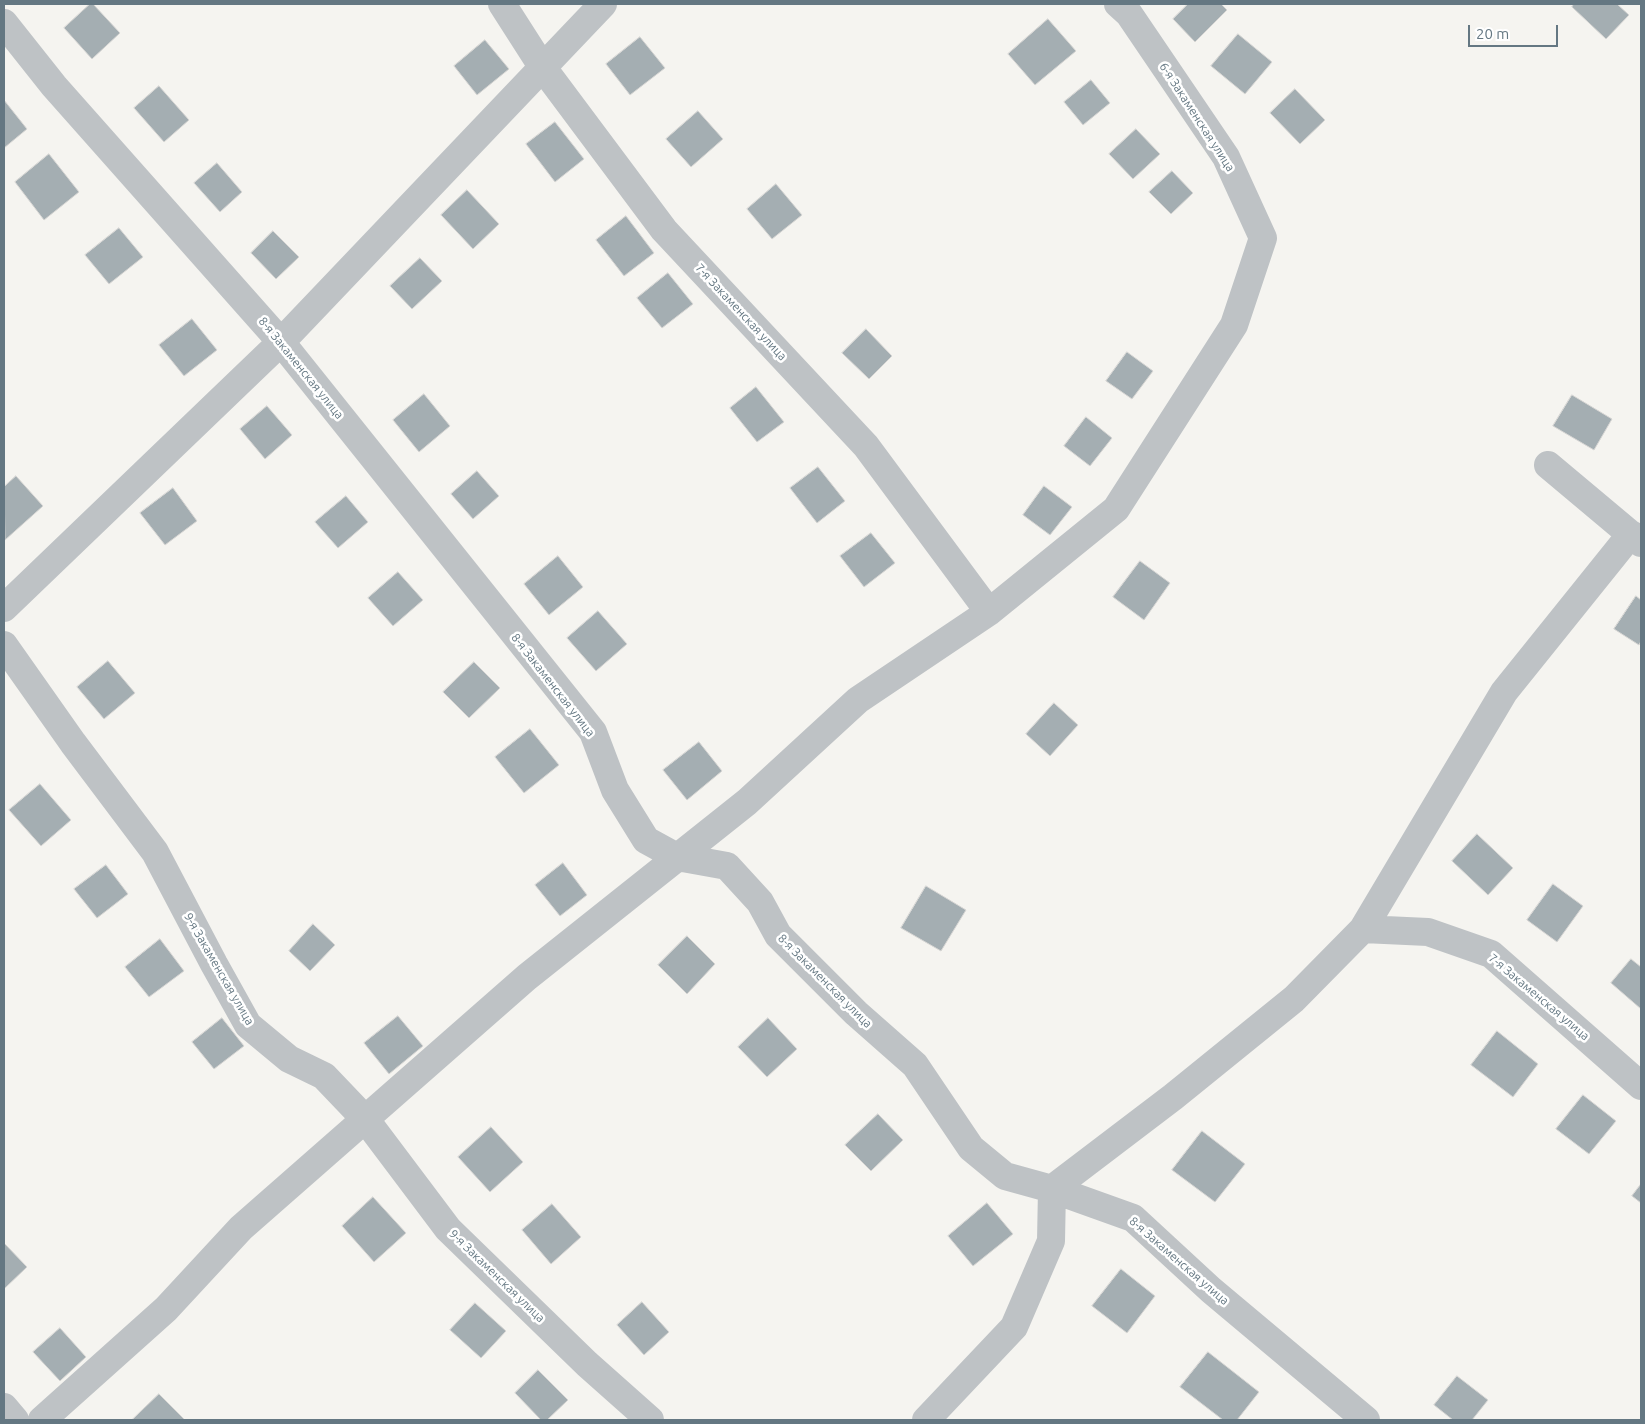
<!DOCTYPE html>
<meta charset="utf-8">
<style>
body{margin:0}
#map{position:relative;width:1645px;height:1424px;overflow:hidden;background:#f5f4f0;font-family:Ubuntu,sans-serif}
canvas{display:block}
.frame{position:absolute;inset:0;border:5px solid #647782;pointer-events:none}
.scale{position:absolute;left:1468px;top:25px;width:90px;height:22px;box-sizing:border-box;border:2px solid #647782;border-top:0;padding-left:6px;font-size:15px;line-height:18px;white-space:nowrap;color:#647782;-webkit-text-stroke:4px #fff;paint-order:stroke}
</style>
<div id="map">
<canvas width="1645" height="1424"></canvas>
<div class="frame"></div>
<div class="scale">20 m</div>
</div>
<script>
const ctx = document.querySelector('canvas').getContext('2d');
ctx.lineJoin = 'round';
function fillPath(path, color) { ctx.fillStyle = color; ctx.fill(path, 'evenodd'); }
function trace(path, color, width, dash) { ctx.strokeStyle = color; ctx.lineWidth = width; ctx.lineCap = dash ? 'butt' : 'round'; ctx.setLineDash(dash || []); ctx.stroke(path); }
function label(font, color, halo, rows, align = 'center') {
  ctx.font = font + ' Ubuntu,sans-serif'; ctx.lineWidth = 5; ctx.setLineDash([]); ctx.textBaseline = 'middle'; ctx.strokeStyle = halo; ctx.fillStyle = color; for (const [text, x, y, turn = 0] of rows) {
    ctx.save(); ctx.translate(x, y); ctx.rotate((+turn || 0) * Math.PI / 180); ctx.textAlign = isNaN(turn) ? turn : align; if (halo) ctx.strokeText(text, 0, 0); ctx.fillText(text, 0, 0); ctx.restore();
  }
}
const building = new Path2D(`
 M90,4H93L120,33L92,59L64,28Z
 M1188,4H1221L1227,10L1195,42L1173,19Z
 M1574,4H1617L1629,15L1606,39L1572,7Z
 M1048,19L1076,51L1035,85L1008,54Z
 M1238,34L1272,62L1245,94L1211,66Z
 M640,37L665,68L630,95L606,64Z
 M485,40L509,69L477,95L454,66Z
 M1091,80L1110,103L1083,125L1064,102Z
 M159,86L189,120L164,142L134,108Z
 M1295,89L1325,120L1300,144L1270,113Z
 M4,100L27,129L4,148Z
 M698,111L723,139L691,167L666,139Z
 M555,122L584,159L555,182L526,144Z
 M1136,129L1160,154L1133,179L1109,154Z
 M49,154L79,192L44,220L15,182Z
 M217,163L242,192L220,212L194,183Z
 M1172,171L1193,193L1171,214L1149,192Z
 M776,184L802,215L772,239L747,209Z
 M467,190L499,224L473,249L441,215Z
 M626,216L654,253L624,276L596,240Z
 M119,228L143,257L109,284L85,255Z
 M273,231L299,257L276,279L251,253Z
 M420,258L442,281L412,309L390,286Z
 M668,273L693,304L662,328L637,298Z
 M192,319L217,350L184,376L159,345Z
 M866,329L892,356L869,379L842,353Z
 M1127,352L1153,371L1132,399L1106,381Z
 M756,387L784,422L757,442L730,408Z
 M424,394L450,426L419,452L393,420Z
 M1572,395L1612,419L1594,450L1553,426Z
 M267,406L292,435L265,459L240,429Z
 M1086,417L1112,438L1090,466L1064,446Z
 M818,467L845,501L817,523L790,488Z
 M477,471L499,496L473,519L451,494Z
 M16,476L43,506L5,540L4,487Z
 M1044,486L1072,507L1050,535L1023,515Z
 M173,488L197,521L165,545L140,513Z
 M346,496L368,522L338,548L315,522Z
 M871,533L895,563L864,587L840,556Z
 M558,556L583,587L549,615L524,584Z
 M1140,561L1170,583L1144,620L1113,597Z
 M398,572L423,600L393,626L368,598Z
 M1636,596L1641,600V641L1639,645L1614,629Z
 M598,611L627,644L596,671L567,638Z
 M108,661L135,693L104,719L77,687Z
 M474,662L500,688L469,718L443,692Z
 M1054,703L1078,725L1050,756L1026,734Z
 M530,729L559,765L524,793L495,757Z
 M699,742L722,771L687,800L663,770Z
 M40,784L71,820L41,846L9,810Z
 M1477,834L1513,868L1488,895L1452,861Z
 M563,863L587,895L560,916L535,885Z
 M106,865L128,894L97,918L74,889Z
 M1553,884L1583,906L1557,942L1527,920Z
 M926,886L966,910L941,951L901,928Z
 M313,924L335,945L310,971L289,951Z
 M687,936L715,964L687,994L658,965Z
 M160,939L184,971L149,997L125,967Z
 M1631,959L1641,967V1009L1611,983Z
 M398,1016L423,1046L389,1074L364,1043Z
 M222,1018L244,1046L214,1069L192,1042Z
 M768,1018L797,1049L767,1077L738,1047Z
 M1497,1031L1538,1064L1513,1097L1471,1065Z
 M1583,1095L1616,1121L1589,1154L1556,1129Z
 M878,1114L903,1140L871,1171L845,1145Z
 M491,1127L523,1162L490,1192L458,1157Z
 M1202,1131L1245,1164L1215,1202L1172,1170Z
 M1641,1184V1203L1632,1196Z
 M373,1197L406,1233L374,1262L342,1226Z
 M987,1203L1013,1234L973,1266L948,1236Z
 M552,1204L581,1237L551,1264L522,1230Z
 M4,1243L27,1267L4,1289Z
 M1121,1269L1155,1296L1127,1333L1092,1306Z
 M642,1302L669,1332L644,1355L617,1325Z
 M475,1303L506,1331L481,1358L450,1330Z
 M60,1328L86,1357L60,1381L33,1352Z
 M1208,1352L1259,1392L1237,1420H1223L1180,1387Z
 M538,1370L568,1400L547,1420H541L515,1393Z
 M1457,1376L1488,1400L1472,1420H1453L1434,1405Z
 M159,1394L185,1420H132Z`);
fillPath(building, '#a4aeb2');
trace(building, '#d6d5d3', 1);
trace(new Path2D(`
 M502,4L543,68L664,230L866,446L989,612
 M4,23L54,86L281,342L593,732L615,790L646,840L677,857L727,866L760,902L778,935L856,1013L915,1065L971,1148L1005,1176L1052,1189L1133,1218L1211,1290L1366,1420
 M1548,465L1641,543
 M4,608L281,342L603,4
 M4,645L73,743L155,852L214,964L248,1025L289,1059L324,1076L366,1120L448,1229L587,1364L650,1420
 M1363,929L1428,932L1491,954L1641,1086
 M4,1407L15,1420
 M42,1420L166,1309L241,1228L527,977L747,802L858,700L989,612L1116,509L1234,325L1263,238L1226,157L1129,14L1118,4
 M926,1420L1014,1327L1051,1241L1052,1189L1173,1097L1294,999L1363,929L1504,692L1631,534`), '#bec2c5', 28);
label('12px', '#647782', '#fff', [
 ["6-я Закаменская улица",1197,117,57],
 ["7-я Закаменская улица",741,312,47],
 ["8-я Закаменская улица",301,368,51],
 ["8-я Закаменская улица",553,685,52],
 ["9-я Закаменская улица",219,969,60],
 ["8-я Закаменская улица",825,981,45],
 ["7-я Закаменская улица",1539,997,40],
 ["8-я Закаменская улица",1179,1261,41],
 ["9-я Закаменская улица",497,1276,44]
]);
</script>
